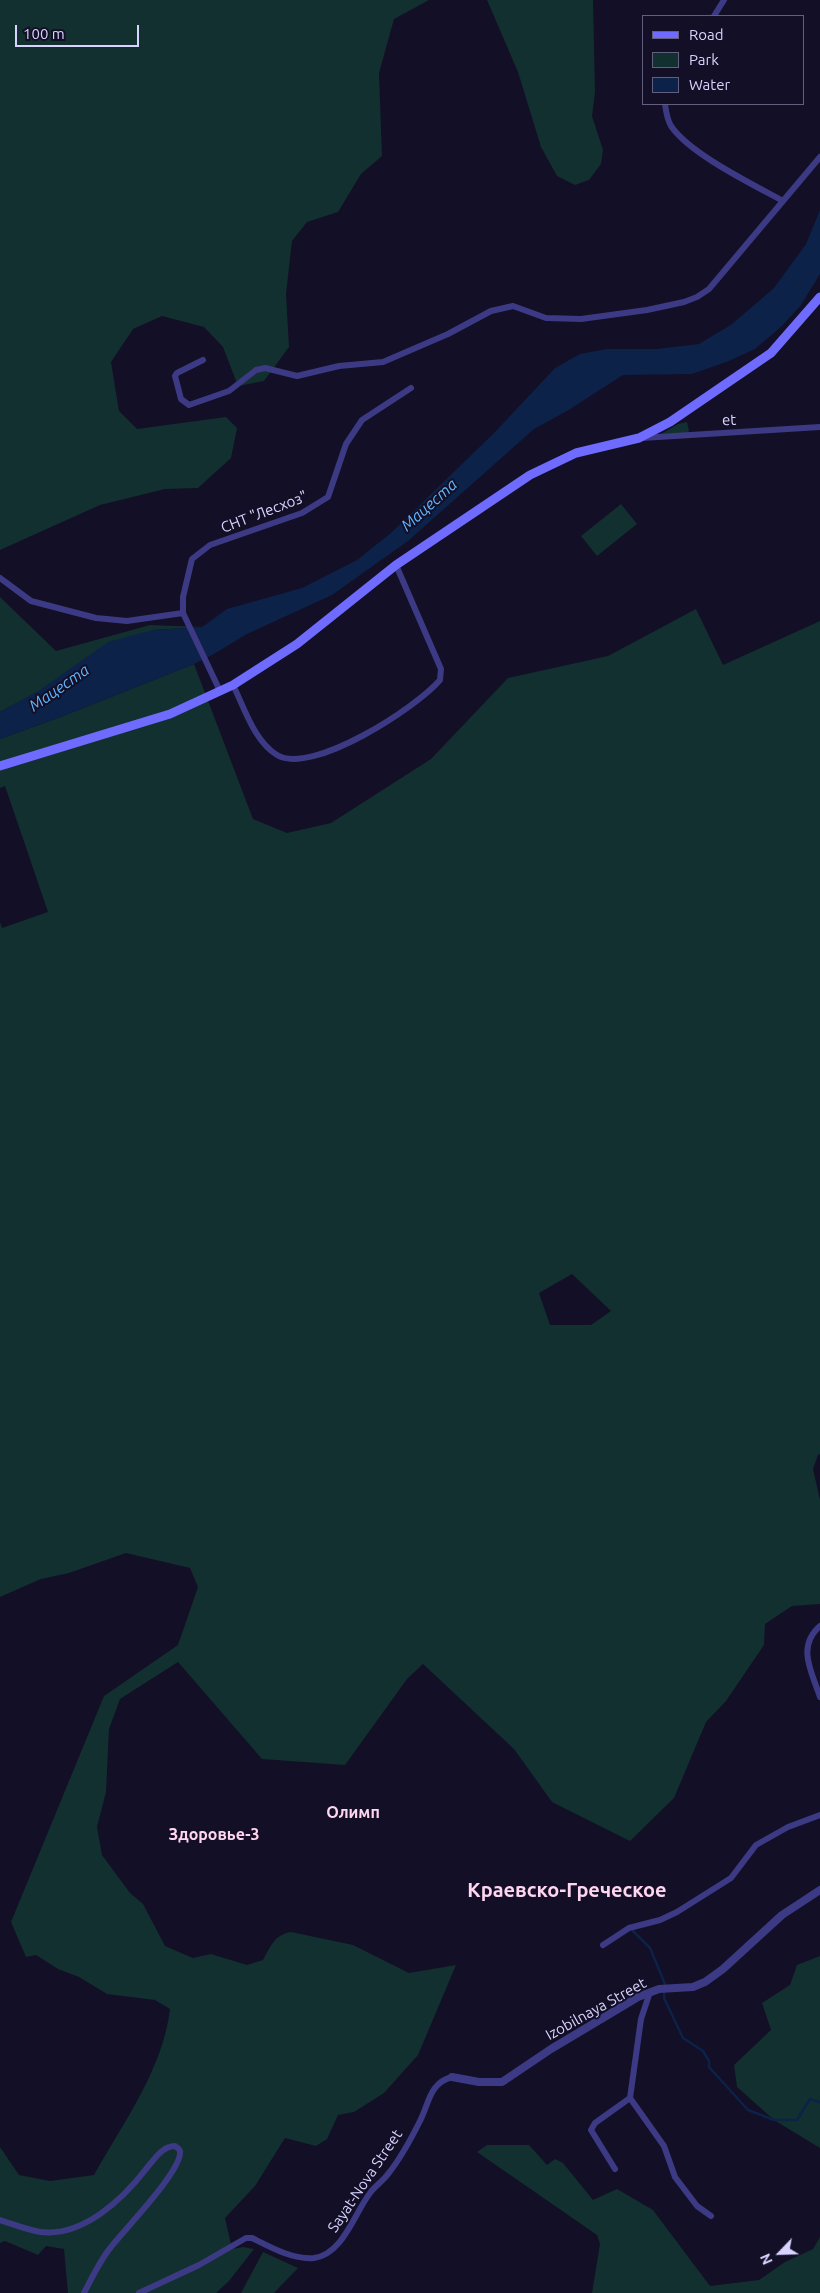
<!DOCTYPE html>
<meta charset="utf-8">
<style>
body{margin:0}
#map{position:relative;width:820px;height:2293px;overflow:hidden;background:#130f26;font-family:Ubuntu,sans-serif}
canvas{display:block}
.legend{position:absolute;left:642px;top:15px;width:162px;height:90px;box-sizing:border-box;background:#130f26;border:1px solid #625e7d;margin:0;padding:6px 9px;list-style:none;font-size:15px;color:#d9d4ff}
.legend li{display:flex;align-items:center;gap:10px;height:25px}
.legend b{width:25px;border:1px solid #625e7d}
.north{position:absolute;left:755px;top:2228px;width:50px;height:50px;-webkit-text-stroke:4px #130f26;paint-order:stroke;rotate:246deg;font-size:14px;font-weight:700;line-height:20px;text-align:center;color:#d9d4ff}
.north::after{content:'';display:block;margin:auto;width:18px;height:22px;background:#d9d4ff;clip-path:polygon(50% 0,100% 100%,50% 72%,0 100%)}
.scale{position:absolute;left:15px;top:25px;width:124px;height:22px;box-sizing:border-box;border:2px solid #d9d4ff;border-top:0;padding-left:6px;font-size:15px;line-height:18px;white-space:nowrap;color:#d9d4ff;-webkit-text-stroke:4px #130f26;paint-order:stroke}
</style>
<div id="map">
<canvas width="820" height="2293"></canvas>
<ul class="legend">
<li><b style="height:6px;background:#6f6bff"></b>Road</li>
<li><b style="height:14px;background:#12302f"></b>Park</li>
<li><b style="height:14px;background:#0c2248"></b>Water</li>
</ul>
<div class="north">N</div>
<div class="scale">100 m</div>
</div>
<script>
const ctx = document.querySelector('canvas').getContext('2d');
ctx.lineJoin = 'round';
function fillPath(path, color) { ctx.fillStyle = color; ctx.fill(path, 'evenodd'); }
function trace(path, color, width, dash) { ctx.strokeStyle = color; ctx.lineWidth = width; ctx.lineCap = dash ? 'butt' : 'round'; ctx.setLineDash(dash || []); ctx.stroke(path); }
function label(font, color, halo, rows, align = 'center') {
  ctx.font = font + ' Ubuntu,sans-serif'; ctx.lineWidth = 4; ctx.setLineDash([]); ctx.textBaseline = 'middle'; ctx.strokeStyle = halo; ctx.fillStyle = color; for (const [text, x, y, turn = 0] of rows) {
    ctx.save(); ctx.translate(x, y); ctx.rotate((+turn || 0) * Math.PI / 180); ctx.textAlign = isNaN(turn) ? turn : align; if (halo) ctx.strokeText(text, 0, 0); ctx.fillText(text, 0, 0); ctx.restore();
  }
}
fillPath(new Path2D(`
 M0,0H429L394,19L379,73L382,156L361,174L338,212L307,222L292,241L286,294L289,347L264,381L238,386L223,347L204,327L162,316L133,329L111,362L119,411L137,429L226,417L237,428L231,458L198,488L165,489L100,505L0,550Z
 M487,0H593L595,92L592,116L603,150L601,164L589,180L575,185L557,176L541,147L518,72Z
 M687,422L689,431L687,433L661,434L678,424Z
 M621,504L637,524L597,556L581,536Z
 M0,597L56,651L150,625L202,627L153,630L0,712Z
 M696,609L723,665L820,621V1454L818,1455L813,1469L820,1500V1604L792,1606L765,1624L764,1645L726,1701L706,1722L674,1798L630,1841L552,1802L514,1749L423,1664L407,1679L345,1765L262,1759L178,1662L120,1699L109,1729L106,1792L97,1827L102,1855L130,1893L143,1904L165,1946L193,1958L211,1954L247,1965L263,1960C270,1947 275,1934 291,1932L353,1945L409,1973L456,1965L418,2055L384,2093L354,2112L338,2115L327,2139L316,2146L285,2138L255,2186L225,2218L232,2249L243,2247L254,2249L229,2281L216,2293H68L64,2249L46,2246L38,2255L5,2241L0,2243V2147L19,2175L50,2181L94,2175C123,2123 163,2069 170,2009L155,2000L107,1994L79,1977L58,1969L36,1955L26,1957L11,1922L104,1696L178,1645L198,1587L190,1568L126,1553L69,1573L41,1579L0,1597V922L2,928L48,912L5,786L0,788V739L63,716L194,664L253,819L287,833L331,823L431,759L508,678L608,656ZM572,1274L611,1311L591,1325H550L539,1293Z
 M820,1956V2148L774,2120L737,2087L734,2065L771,2030L762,2003L790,1985L797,1965Z
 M487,2145H529L547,2165L555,2159L563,2163L593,2200L617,2189L653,2210L710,2286L759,2280L785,2262L813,2249L820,2237V2293H592L600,2244L597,2235L477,2152Z
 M263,2252L298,2268L274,2293H241Z`), '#12302f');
fillPath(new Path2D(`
 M820,210V274L801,305L782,326L755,349L729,361L692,374L623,375L567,411L534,429L408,541L332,595L247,634L214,654L194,664L63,716L0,739V712L40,690L108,642L153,630L202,627L227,609L302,588L357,560L392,532L495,432L555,368L580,354L607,349H656L699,344L732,324L774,288L806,244Z`), '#0c2248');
trace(new Path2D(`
 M633,1931L650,1948L665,1984L664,1998L683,2038L703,2051L709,2061V2067L748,2110L774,2120H797L810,2099L820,2102`), '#0c2248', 2.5);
trace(new Path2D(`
 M714,16L724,0
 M665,104C666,112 667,119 671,126C690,154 752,184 783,201
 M203,360L177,373L175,376L181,399L189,405L229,391L256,370L265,368L297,376L339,366L383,362L448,334L491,311L513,306L546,318L581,319L647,310L684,302L697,297L709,289L820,157
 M642,438L820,427
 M0,578L31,601L96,618L127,621L183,613
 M233,685C244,707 254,741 277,755C312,776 417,707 440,680L441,669L396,565
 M220,691L183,613V597L192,559L210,545L302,513L328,497L346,444L362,420L411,388
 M820,1626C796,1647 812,1672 820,1697
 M603,1945L629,1928L660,1920L677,1912L731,1878L756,1845L788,1827L820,1815
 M650,1992L641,2019L630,2098L664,2146L675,2177L697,2206L711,2216
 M615,2169L591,2130L595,2123L630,2098
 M0,2220C13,2224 27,2230 41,2232C83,2237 123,2199 146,2169C154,2160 162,2146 175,2146C177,2148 179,2148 180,2151C183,2170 123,2231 111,2247C100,2260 92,2278 84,2293
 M139,2293L199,2265L246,2238H252C270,2247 293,2260 314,2258C343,2254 354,2214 370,2193C375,2186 383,2181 388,2174C401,2158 411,2139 420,2121C429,2104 429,2083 452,2077`), '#3d3a85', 6);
trace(new Path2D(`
 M452,2077L479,2082H502L551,2049L638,1997L659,1989L693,1987L705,1982L723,1969L782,1915L820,1890`), '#3d3a85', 8);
trace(new Path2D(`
 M0,766L170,714L233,685L297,644L396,565L530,475L576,453L639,438L670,422L771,353L820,297`), '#6f6bff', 9);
label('15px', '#d9d4ff', '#130f26', [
 ["et",729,420,-3],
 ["СНТ \"Лесхоз\"",264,512,-21],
 ["Izobilnaya Street",596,2009,-29],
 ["Sayat-Nova Street",365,2181,-56]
]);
label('italic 16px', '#62b6ff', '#130f26', [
 ["Мацеста",429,505,-42],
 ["Мацеста",59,688,-35]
]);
label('bold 16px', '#ffd6f0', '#130f26', [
 ["Олимп",353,1813],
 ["Здоровье-3",214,1835]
]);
label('bold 20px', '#ffd6f0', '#130f26', [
 ["Краевско-Греческое",567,1890]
]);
</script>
